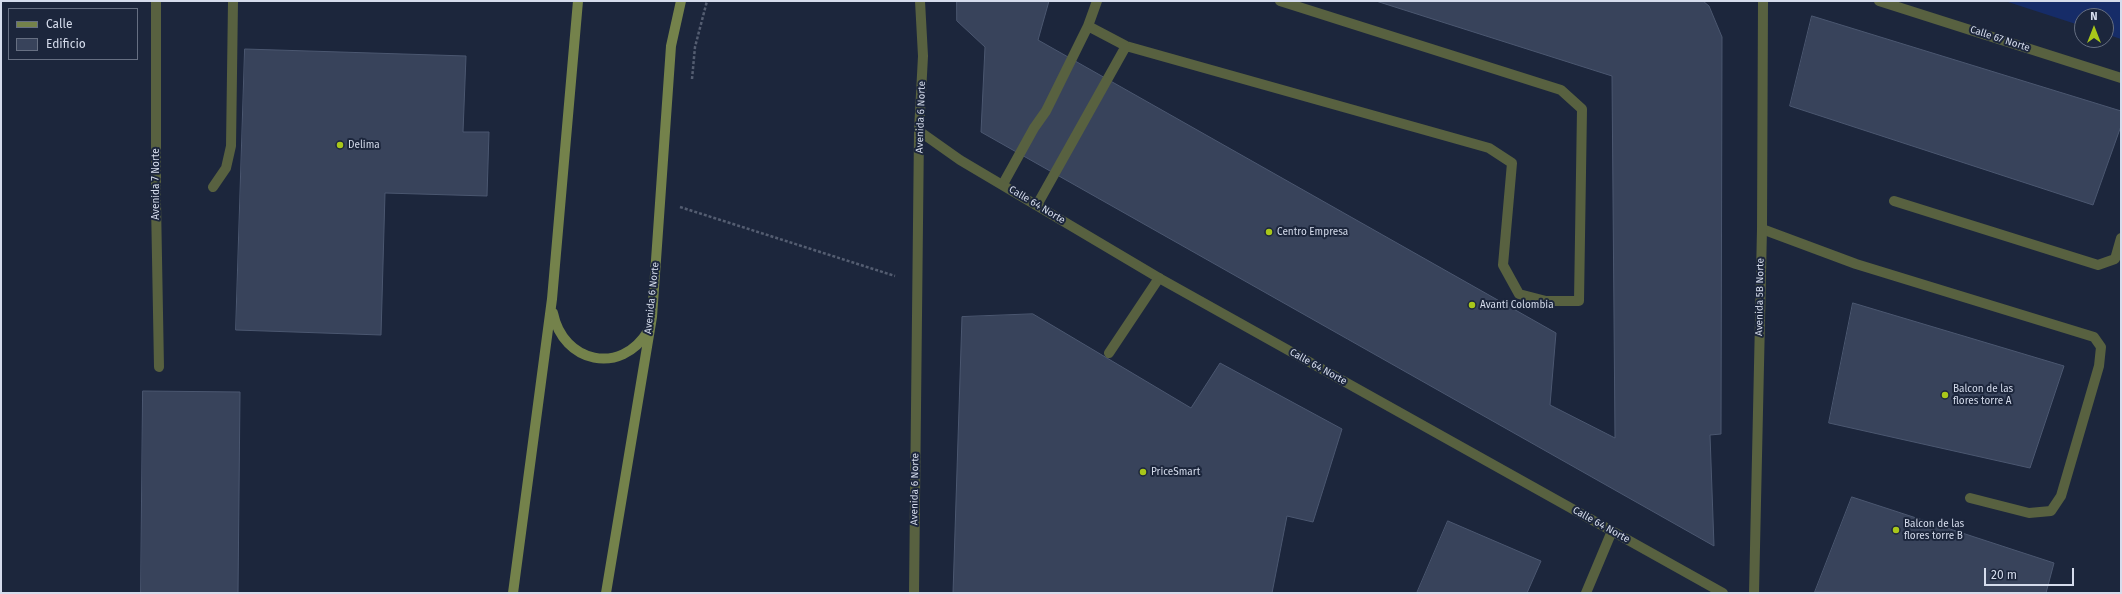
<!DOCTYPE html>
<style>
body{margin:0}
#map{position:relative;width:2122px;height:594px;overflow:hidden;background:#1c263c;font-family:"Fira Sans",sans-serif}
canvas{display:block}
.frame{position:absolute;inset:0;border:2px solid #d5dcec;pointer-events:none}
.legend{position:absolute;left:8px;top:8px;width:130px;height:52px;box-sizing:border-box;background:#1c263c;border:1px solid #666f82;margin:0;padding:5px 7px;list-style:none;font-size:12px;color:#d5dcec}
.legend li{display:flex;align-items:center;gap:8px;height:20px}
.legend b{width:20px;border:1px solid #666f82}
.north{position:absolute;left:2074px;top:8px;width:40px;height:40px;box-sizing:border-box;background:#1c263c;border:1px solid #666f82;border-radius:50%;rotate:0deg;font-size:11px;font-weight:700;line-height:16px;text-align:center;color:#d5dcec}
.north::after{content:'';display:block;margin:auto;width:14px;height:18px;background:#a9c71a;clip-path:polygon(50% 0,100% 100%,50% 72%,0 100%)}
.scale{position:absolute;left:1984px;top:568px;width:90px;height:18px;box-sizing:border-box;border:2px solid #d5dcec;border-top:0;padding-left:5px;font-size:12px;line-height:14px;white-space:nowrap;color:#d5dcec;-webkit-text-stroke:3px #1c263c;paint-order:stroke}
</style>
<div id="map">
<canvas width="2122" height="594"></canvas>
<div class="frame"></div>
<ul class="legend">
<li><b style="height:5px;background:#74824b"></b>Calle</li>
<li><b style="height:11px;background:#38435b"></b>Edificio</li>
</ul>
<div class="north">N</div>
<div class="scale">20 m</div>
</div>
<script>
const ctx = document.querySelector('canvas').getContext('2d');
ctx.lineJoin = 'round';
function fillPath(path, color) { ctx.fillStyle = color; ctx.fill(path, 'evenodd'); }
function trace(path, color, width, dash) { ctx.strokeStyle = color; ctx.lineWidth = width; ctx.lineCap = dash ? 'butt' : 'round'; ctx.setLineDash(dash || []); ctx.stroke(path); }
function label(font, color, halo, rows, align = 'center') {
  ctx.font = font + ' "Fira Sans",sans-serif'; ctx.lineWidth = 4; ctx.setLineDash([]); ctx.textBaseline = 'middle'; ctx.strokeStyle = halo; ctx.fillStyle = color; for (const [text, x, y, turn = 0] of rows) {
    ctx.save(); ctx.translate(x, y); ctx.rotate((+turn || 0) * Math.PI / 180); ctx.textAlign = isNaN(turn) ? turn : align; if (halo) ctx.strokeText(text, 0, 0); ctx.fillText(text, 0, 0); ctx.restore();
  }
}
fillPath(new Path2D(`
 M2005,1H2121V39L2106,34V16H2082V26Z`), '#162c68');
const building = new Path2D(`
 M957,1H1049L1038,40L1556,333L1550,405L1615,438L1612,76L1376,1H1703L1709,6L1722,37L1721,434L1710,435L1714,546L981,132L985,47L957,21Z
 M1812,16L2121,111V126L2093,205L1790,106Z
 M245,49L466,56L463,132H489L487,196L385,193L381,335L236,330Z
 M1853,303L2064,366L2030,468L1829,423Z
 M1033,314L1191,408L1220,363L1342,429L1313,522L1287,516L1272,593H953L962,317Z
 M143,391L240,392L238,593H141Z
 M1852,497L2054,563L2046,593L1815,592Z
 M1448,521L1541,561L1527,593H1417Z`);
fillPath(building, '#38435b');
trace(building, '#4b5770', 1);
trace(new Path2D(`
 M692,79L695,47L707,1
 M680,207L895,276`), '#545d71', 2.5, [3, 2]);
trace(new Path2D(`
 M1097,1L1088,26L1126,46L1489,148L1512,163L1503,265L1519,294L1546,301H1579L1582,109L1561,90L1280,1
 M1003,184L1034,128L1046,111L1088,26
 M213,187L226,168L231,146L233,1
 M1894,201L2098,265L2115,259L2121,238
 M1037,205L1126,46
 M1762,229L1856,264L2094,337L2101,347L2099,366L2061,496L2051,511L2029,513L1970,498
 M1109,353L1159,278
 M1586,593L1612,531`), '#586140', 10);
trace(new Path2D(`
 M156,1V203L159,367
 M1879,1L2121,78
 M919,131L960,160L1159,278L1723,593
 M914,593L919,131L923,56L920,1
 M1754,593L1762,229L1763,1`), '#586140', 10);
trace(new Path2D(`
 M553,313C563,363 621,376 648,331
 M513,593L552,299L578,1
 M606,593L652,317L671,46L681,1`), '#74824b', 10);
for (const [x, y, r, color] of [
 [340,145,4,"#a9c71a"],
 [1269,232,4,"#a9c71a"],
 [1472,305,4,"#a9c71a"],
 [1945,395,4,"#a9c71a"],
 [1143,472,4,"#a9c71a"],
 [1896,530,4,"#a9c71a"]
]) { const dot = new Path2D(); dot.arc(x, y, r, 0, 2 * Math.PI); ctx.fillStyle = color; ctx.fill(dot); trace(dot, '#1c263c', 1.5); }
label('10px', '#d5dcec', '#1c263c', [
 ["Calle 67 Norte",2000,39,18],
 ["Avenida 6 Norte",921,117,-88],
 ["Avenida 7 Norte",156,184,-90],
 ["Calle 64 Norte",1037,205,31],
 ["Avenida 5B Norte",1760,297,-89],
 ["Avenida 6 Norte",652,298,-84],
 ["Calle 64 Norte",1318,367,29],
 ["Avenida 6 Norte",915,489,-89],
 ["Calle 64 Norte",1601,525,29]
]);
label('10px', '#d5dcec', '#1c263c', [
 ["Delima",348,145],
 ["Centro Empresa",1277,232],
 ["Avanti Colombia",1480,305],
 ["Balcon de las",1953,389],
 ["flores torre A",1953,401],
 ["PriceSmart",1151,472],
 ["Balcon de las",1904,524],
 ["flores torre B",1904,536]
], 'left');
</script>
